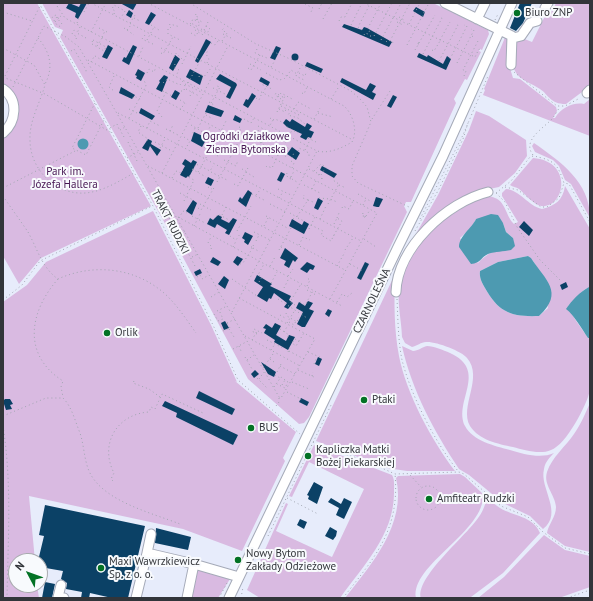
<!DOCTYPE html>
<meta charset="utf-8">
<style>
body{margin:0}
#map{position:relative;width:593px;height:601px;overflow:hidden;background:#e7ecfb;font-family:"PT Sans",sans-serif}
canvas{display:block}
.frame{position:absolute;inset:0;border:4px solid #32353a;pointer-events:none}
.north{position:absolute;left:8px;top:553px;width:40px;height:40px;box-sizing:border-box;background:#f8fafd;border:1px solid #a9abaf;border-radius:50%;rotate:311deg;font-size:11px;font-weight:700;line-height:16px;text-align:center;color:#32353a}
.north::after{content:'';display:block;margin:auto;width:14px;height:18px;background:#037225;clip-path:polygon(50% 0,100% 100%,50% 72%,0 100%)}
</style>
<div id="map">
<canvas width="593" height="601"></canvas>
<div class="frame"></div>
<div class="north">N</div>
</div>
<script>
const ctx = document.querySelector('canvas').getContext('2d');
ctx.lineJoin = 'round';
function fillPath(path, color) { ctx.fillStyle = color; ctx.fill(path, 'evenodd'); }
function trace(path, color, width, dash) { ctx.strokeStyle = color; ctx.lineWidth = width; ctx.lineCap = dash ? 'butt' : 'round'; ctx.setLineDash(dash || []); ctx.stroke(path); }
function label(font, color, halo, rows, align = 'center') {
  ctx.font = font + ' "PT Sans",sans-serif'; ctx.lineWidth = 4; ctx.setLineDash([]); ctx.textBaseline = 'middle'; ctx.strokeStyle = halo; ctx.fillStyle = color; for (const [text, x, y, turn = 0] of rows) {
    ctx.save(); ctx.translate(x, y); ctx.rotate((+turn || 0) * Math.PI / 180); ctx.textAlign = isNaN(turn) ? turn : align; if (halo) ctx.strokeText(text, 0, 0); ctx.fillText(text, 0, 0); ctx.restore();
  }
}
fillPath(new Path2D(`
 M3,3H37L151,206L41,258L19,284L3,256V135L16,118L3,87Z
 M42,3H433L488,30L489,34L482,50L480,49L479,51L481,52L467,80L465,79L454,99L456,103L411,202H406L404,206L407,212L309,417L304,423L299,424L248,379L162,218L60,37L63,30L55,27Z
 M556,3H590V86L566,104C550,104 549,95 540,89C533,84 519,80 515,71C510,63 514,50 515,41L522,38L532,42L544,18L553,10Z
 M506,35L508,36L509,65L513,78L520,79L556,107L557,111L553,118H555C561,108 573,102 584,104L590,99V136L483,95L485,90L484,89Z
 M476,111L489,116L526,140L527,156L515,173L499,187L484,190L412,241L438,195L469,130Z
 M534,143C561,162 590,182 590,218L571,184L565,180L559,166L553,160L535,152L532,146Z
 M533,158C574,161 565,209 541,206C533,204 525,194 519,189C516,187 513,187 510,185Z
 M565,186L590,229V287C579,290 577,301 568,306C574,319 580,326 588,338H590C590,355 593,374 590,390C587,405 566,445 551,450C540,455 524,450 513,447C498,444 479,440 470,426C459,406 484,378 467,358C462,351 435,341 426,342C421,342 417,346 412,347L405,343L402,337C402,323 396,298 400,285C410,248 436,222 469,204C477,199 486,194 495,198C506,202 506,217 514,224L518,222L502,196V193L506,189C520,190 528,206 542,209C555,206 563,200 565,186ZM476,219L503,223L506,232L513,238L505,251C494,249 486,255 478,263L460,238L472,227ZM528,256C539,261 545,296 548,308L539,316C512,317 499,313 485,288C482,283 479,277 480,271L498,262Z
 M153,211L211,325L237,382L235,381L296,432L283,458L285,461L242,551L183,529L29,496L35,561H16V585H37L39,598H3V302L27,285L46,262Z
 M395,274C394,301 394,330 399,356C406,393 432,441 455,471H407L387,468L316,441Z
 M402,346L413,351C418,351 422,347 427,346C434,346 443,350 450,353C489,371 453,401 465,426C473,441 495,446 510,450C523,454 541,459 554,453C550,457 545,462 544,469C539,488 564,513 543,529L530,516L503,503L469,475L459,469C434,431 412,391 402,346Z
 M590,403V552L565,546L547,533C548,525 556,517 556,507C555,494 543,485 547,472C552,457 566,446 574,434C581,424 585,414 590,403Z
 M314,445L392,475C395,480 394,487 394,493C394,535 363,566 340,598H260L247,590L286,503L288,504L276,531L332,557L364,489L309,462L292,497L289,496Z
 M460,474L465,477L483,494C486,531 410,565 416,598H345C371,565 407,524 396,478L398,476Z
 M487,497C491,501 495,505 500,508C513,516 533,516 540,533L503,573L471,597L421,598C415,579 463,538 475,522C481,515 485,507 487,497Z
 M544,535L565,550L590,556V587L559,598H478L504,577Z
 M198,569L231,575L230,579L218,598H191Z`), '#d9bae1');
fillPath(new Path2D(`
 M77.5 144a5.5 5.5 0 1 1 11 0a5.5 5.5 0 1 1-11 0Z
 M491,214L498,215L503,223L506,232L513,238L515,246L511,250C503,252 496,251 488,254C480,258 481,263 471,264L459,247C459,236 472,228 476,219Z
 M528,256L531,258C545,280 565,292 539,316C512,317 499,313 485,288C482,283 479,277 480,271L498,262Z
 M589,287H590V338H588C582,329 574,315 566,309C572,300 580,292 589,287Z`), '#4d9ab1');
fillPath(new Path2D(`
 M69,3L79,7L81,3H87L78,19L75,17L76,13L66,8Z
 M120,3H137L133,10Z
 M520,3H532L523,23L516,31L510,28Z
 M416,7L425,12L423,17L413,11Z
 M129,10L133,13L131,18L126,15Z
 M151,12L156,15L149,25L145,23Z
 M344,24L362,30L364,27L367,28L392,42L389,47L342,27Z
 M206,39L211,42L198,63L195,61Z
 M108,45L113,48L107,59L102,57Z
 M133,45L137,47L129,65L122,61L124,57L126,58Z
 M276,46L281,48L275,60L270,58Z
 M419,53L427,57L428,55L443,64L447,56L451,59L446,70L417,57Z
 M291.5 57a3.5 3.5 0 1 1 7 0a3.5 3.5 0 1 1-7 0Z
 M175,55L180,59L173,71L169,68Z
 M307,62L323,69L321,73L305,66Z
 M138,69L145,73L141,81L136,78L137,76L135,75Z
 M190,69L203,76L200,85L186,77Z
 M220,74L236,83L237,85L230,99L226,97L231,87L216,79Z
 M164,75L168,77L162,92L156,89L160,82L159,81Z
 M261,77L270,82L268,86L259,81Z
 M342,78L366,90L370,83L376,86L372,92L376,94L373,100L340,82Z
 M121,87L135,95L132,99L119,93Z
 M175,90L180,93L176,100L171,97Z
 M252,93L256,96L248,108L243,105L246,99L248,100Z
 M393,95L397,97L391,108L387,106Z
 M208,105L224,111L221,117L205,112Z
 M141,108L155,116L152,120L139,113Z
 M235,115L242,119L240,123L233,120Z
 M286,119L290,122L292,119L305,127L307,123L312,126L309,130L314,132L311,138L308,137L306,140L300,137L302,134L287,127L283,123Z
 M194,132L207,138L202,147L191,141Z
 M148,139L152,141L151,144L161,150L157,156L150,146L148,151L142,148Z
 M292,147L300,153L296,160L287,154Z
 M185,159L191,163L193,160L197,162L189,177L188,176L186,178L180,175L185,166L182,164Z
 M322,166L337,174L334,178L320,170Z
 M281,172L285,174L281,182L277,180Z
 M208,177L214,180L211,186L205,183Z
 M248,190L252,193L246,207L238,201L240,197L242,199Z
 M376,197L383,199L379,207H377L373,206Z
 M318,198L323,201L318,210L314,208Z
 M193,200L197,203L192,215L186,211Z
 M218,215L222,217L221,219L229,223L233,218L237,220L229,235L225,233L227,230L217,224L215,228L207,224L210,218L213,220Z
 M292,219L302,225L304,221L309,224L304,234L289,226Z
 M524,221L533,230L529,236L519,227Z
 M245,232L253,236L248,245L244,242L245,240L242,238Z
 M285,248L298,258L295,262L293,260L289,268L284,265L286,261L280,258Z
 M237,256L243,259L238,266L233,262Z
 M213,257L221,262L218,266L210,262Z
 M307,262L315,266L313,270L310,269L307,273L300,269Z
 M365,262L369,264L361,280L357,278Z
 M200,269L202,273L196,276L194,272Z
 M257,275L272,284L270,286L291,296L289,300L293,303L288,309L284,307L287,303L274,293L271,299L269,298L267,302L257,296L263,287L254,281Z
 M224,276L229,280L225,289L218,284Z
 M566,282L568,287L562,290L560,285Z
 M308,301L313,303L309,309L314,311L305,327H302L297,324L303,312L296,308L299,302L305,306Z
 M328,309L332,311L329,317L325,314Z
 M225,321L229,328L224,330L221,323Z
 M275,323L281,326L276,335L286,341L289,335L295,337L288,350L274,342L275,340L264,333L266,329L263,328L266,324L272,328Z
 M318,357L322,359L319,366L315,364Z
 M261,362L276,372L274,377L268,374Z
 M255,370L259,374L254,378L251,374Z
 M199,391L235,409L232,415L196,398Z
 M301,398L309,402L307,406L299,402Z
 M5,399H10L13,404L10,405L12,409L6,410L3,401Z
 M165,401L238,435L233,445L176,417L177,413L162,406Z
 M314,482L323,487L317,504L308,499L309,496L307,495Z
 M331,498L341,504L344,498L352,502L344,519L336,515L339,508L328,502Z
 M45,505L145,526L128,598H112L90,593L89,598H81L82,592L66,589L67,583L61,579L63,571L40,567V561H38L44,536L39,535Z
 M300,519L307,522L304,529L297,525Z
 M330,527L337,531L336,536L333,540L325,536Z
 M156,528L191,537L188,550L155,543Z
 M45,582L55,584L52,598H42Z`), '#0b4166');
const minor = new Path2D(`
 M445,3L512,36L511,65
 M545,8L548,3
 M477,19L485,3
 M513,38L521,36L530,23L537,21
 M3,89C19,100 16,122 3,133
 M587,93L590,90
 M396,292C397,248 447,202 488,192
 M147,553L151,534
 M61,585L58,597L64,598
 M136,598L147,553L194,564
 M187,598L194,564L239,577
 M229,598L398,247L443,156L512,3`);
trace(minor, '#a5aab8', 11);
trace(new Path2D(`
 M39,3L153,206L213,325L238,380L300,434
 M55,3L65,18L317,151C329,154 342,148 352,142C358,131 353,114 344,106L148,3
 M91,3L353,140
 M190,3L256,44L290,59L351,91L360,99L367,107L371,122L352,166V176L358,183L409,207
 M364,3L473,56L475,57L479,49L482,51
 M302,4L303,3
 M305,4L313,8L311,12
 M57,7L61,3
 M319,9L322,3
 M3,12L32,21
 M84,12L89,3
 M114,14L115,11L112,9L114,5L125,11L122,16
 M56,17L62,24L61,26
 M394,17L401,3
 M399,17L404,20
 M134,18L140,21
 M197,19L202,22
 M323,19L332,3
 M196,20L198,17L195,16L196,14
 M495,20L498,14
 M339,21L341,17H345L352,3
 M55,22L61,16L58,18L56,15L52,17L57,25L61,27
 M397,22L403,25
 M77,23L79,19
 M130,23L135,15
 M190,24L191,23L193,19L200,23L198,27L191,23
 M409,24L420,3
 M151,25L159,30
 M351,25L362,3
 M206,26L210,29L207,33
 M80,27L77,33L86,38
 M99,28L107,32
 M124,28L134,35
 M171,28L169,26L170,24L180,27
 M168,29V34L180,40
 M201,29L207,32
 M127,30L131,25
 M195,30L205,36
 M204,30L208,22
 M362,30L358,27L369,6
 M91,32L106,3
 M191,33L196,36L199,30
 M223,34L231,38
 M145,35L142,39L155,45
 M364,35L365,33L368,34L370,30L368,28L381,3
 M370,36H374L392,3
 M472,36L475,38
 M102,37L105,31
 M38,38C50,52 54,67 45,84
 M76,39L77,37L72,34L74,30L77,32
 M147,40L154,27
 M381,40L393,18
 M440,40L450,22
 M222,41L227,33L222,30L224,28
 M390,41L410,3
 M92,42L94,39
 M386,42L388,40L393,42L392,44
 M211,43L215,45L218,41
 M418,43H419V45L418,44Z
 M419,43L435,15
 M92,44L104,51L106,47L93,40
 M407,45L429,3
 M97,46L102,38
 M3,48L34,65L45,85C40,103 29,121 30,140C30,172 60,199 92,192C107,189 121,180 134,173
 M161,48L172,54
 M257,49L255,53L267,58L268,56
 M415,50L418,45
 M432,50L434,51L440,41
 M71,51L74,49L86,70V74
 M161,53L163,54L173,37
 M423,54L442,18L440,16
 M95,56L100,59
 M139,56L143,47L141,46
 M174,57L176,53L183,60
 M450,59L467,26L464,25
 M88,60L377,213L330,299
 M439,61L458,25L456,24
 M91,62L95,55
 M207,63L209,59L206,54L208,50
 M457,63L474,30L471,29
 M175,64L174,67L179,70L176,76
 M182,64L191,46
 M250,64L261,70
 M271,67L277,57
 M248,68L251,70L260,55
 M300,68L296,76L304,80
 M514,72L557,106H565L580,98
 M147,73L149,69L154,72L156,67
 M266,73L279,80L284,79L286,77
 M299,73L305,76L306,73
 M5,76L40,6
 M114,76L109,87L114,91
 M287,76L291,70L297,74
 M464,76L466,71L463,70L479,39
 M3,77L45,94L112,133
 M199,77L200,74L204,76
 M202,79L212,67
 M262,82L261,84L272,89
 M163,83L167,79L180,85L183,81
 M188,83L200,61
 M185,84L201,92
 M13,87L44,26L66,37L79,47L279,397L281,398L315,339L239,298
 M213,88L225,94
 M186,89L199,96
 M163,91L172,96
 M181,91H184L185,84
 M263,93L266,87
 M302,93L304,94L307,87
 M279,95L276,93L275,95L281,99L283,97L280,96
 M190,96L194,89
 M278,97L281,93L294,100
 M133,98L134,96L142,100
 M256,98L259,100L262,93
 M331,99L338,88
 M162,100L167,90
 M180,100L187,104
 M209,102L213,104L212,106
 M95,103L72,148L86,155L104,120
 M211,103L220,87L217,86
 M281,106L289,110
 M129,109L137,113L140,111
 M279,109L285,112L286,109
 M294,109L298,102L311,109
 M180,110L185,103
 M277,112L285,96
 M118,113L361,241
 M318,113L333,117
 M206,115L213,119
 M299,115L291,111L288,115L298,118L305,124
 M162,117L157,111L162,101
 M129,118L146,86L145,82L142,80
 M270,118L273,120L270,125
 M244,119L251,123L254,118
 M314,119L320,108
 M372,119L390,91
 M273,120L275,119L282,122
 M191,125L206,134L210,127
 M141,126L138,132L148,139L146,142
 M258,126L276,136
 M239,127L241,128L239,132L250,138
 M287,127L298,133
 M110,128L117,124L119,129
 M147,128L150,121L160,126
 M198,128L206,113
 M166,129L180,136
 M170,131L173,125
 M258,131L260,128
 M193,133L195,128
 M258,134L255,139L267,147
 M289,136L292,130
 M124,137L120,130L125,127
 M184,137L190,141L186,148
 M212,137L217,139L226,121
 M308,138L316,142
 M238,139L241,133
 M281,139L285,141
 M128,142L137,161L139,160
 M155,142L170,150
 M277,144L283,147L289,136
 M229,146L240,153
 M284,146L290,149
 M160,148L165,139
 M258,150L264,138
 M305,150L312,136
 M298,151L299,148L309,153V158
 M233,152L239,141
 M272,153L274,150L287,157
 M533,155C522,141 542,129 551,120C554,117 557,111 560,107
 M127,158L138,152
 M224,160L236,166L238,160
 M148,166L345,270
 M266,167L267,166L272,168L279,153
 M292,168L294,163L291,161L293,154L295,155
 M192,169L206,177
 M242,169L246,171
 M309,169L319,174
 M193,170L196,164L210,171L213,166
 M314,171L321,164L326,167L321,175L320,174
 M198,172C203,164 207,156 211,147L206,145L204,148L218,156
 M211,172L227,180
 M246,172L254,177
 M162,173L228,46
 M287,173L286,176L289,177
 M319,174L320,175L319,176L318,175Z
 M290,177L292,178L291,179L289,178Z
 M291,177L294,171
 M172,178L176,171L181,173L184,168
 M322,178V179L321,180V179Z
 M292,179L297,182
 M217,182L231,156
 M234,184L238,186L249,166
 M304,185L320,193
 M339,185L346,188
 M208,187L212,189
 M505,187L518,190L541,207H547L559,198L564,183
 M3,188L77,150
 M278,189L291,195
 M312,189L316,181
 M180,193L193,200
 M496,193L511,181L530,157C534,155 537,157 542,158C557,162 559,169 564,183L569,184L590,222
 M496,193L505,202L517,227L540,260L562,282
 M252,194L264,200
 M358,194L372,202
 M256,195L260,190
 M3,196C11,208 20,220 28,232C37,248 42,268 58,279C91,264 130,267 159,289C174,300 186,319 196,333
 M153,198L163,193
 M279,198L283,192
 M319,198L330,199L337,202
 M308,200L313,202
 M184,201L194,180L188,177L190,175
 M200,204L211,210
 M270,204L286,212
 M328,204L339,184L334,181L335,179
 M363,205L366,199
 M198,208L201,210L215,186
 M342,208L343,206L349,209L353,201
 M290,213L295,216
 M363,213L362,216H364
 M222,215L226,207
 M192,216L205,223
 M217,216L218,214L229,220
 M266,216L277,222
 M297,216L296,218L308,200L303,198L304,195
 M365,216L366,217V218L364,217Z
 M366,216L370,210
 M178,217L342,306
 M169,218L171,221
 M179,218L183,211L187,213
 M298,218L304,221
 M337,218L339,213
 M165,219L175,215
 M293,219L296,218
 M320,219L326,206
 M420,219L463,135L488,76
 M334,224L337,218L342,221L334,235
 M282,225L289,229
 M311,225L323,231L321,235L331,241L334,235L333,238
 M194,226L200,214
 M264,226L268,218
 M309,229L315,217
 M237,231L251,206
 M415,231L439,189L463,139L468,123
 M177,232L182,234L185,231
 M254,232L270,240
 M230,236L236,240L240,234
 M364,239L376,247
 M256,241L259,235
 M299,245L303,237L310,240
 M253,246L255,243
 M233,247L236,241
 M251,247H253V248L252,249Z
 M281,247L285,249
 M253,248L260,252
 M211,249L212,247L208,243L211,237
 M279,250L291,228
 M345,250L353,238
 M187,251L196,268
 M192,257L198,254
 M240,264L243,263L252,249
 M350,264L363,271
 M270,266L275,257
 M337,266L345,252
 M288,276L293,269
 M197,277L200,275L202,279L209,275
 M58,279C29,312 22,355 63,381L61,387L63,397
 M232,279L257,296
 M259,282L262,277L258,275L264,264
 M271,283L277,272
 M307,286L310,280L307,278
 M284,288L289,278
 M307,290L316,295
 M211,297L219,292
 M278,299L307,318
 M397,299C398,319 398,340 402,360C411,396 435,442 458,471
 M3,300L22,285L40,261L44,259L152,206
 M300,302L305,305L313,291
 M337,302L342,294L347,297L352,293
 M295,305L290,302L301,284
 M217,311L227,306
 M232,312L317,151
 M286,313L287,316L297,322L299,317
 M214,314L218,321L223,319L219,310
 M280,315L285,318L286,316
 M289,322L294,325L296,321
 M227,323L235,319
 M287,323L295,310
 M229,329L234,337
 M280,329L289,335L287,338
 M223,331L230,328L227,323
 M284,332L288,325
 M257,334L253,332L254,329L262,333
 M245,336L300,366
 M252,340L257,331
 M267,340L283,348
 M299,341L296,346L292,343L295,339L299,341L304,333
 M239,346L241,351
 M233,349L246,342
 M271,350L275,344
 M289,351L304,359
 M288,352L290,348
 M308,352L322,358
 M245,357L252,369
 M270,359L274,362
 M247,360L254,355
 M314,364L317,357
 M280,366L295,374
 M263,368L273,354
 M298,370L314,377
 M277,372L281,364
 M275,375L280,378
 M312,376L313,372
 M257,378L267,388
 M259,379L264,372
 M134,381L133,383L149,389L160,397
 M292,382L309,389
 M282,385L285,380
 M274,387L281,377L288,382L285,388L277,384
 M287,392L301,399L299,402
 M276,406L279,402V398
 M3,416L46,398H63C72,407 75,421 80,433C84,445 84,459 89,471C102,501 152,513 180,524
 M3,426C12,483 8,540 7,598
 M313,442L328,449L364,460L395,474L459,472L464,474L501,506L528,517L543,532L565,548L590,554
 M410,475L421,487
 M113,481L111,479L114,473C99,444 117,414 149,412L151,407L155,409L162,394L203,413
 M416 498a12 12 0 1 1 24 0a12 12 0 1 1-24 0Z
 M287,498L318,514
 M268,536L332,403
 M219,598L227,583
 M241,598L243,587
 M343,598C375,557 400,530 395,474
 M567,598L590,590
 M589,598L590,591`), '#a1a6b1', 1, [1, 3]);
trace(minor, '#fff', 9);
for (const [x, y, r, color] of [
 [517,13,4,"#037225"],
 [107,333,4,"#037225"],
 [364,400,4,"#037225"],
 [251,428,4,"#037225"],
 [308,456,4,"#037225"],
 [429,499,4,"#037225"],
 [238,560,4,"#037225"],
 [101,568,4,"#037225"]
]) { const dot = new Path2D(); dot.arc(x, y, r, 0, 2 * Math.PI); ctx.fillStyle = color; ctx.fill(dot); trace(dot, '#f8fafd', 1.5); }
label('11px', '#32353a', '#f8fafd', [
 ["Biuro ZNP",525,13],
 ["Orlik",115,333],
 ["Ptaki",372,400],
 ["BUS",259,428],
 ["Kapliczka Matki",316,450],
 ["Bożej Piekarskiej",316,463],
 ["Amfiteatr Rudzki",437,499],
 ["Nowy Bytom",246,554],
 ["Zakłady Odzieżowe",246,567],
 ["Maxi Wawrzkiewicz",109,562],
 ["Sp. z o. o.",109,575]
], 'left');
label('11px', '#451451', '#f8fafd', [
 ["Ogródki działkowe",246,137],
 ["Ziemia Bytomska",246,150],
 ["Park im.",65,172],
 ["Józefa Hallera",65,185]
]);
label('11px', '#32353a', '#f8fafd', [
 ["TRAKT RUDZKI",170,222,63],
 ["CZARNOLEŚNA",372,301,-64]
]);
</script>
